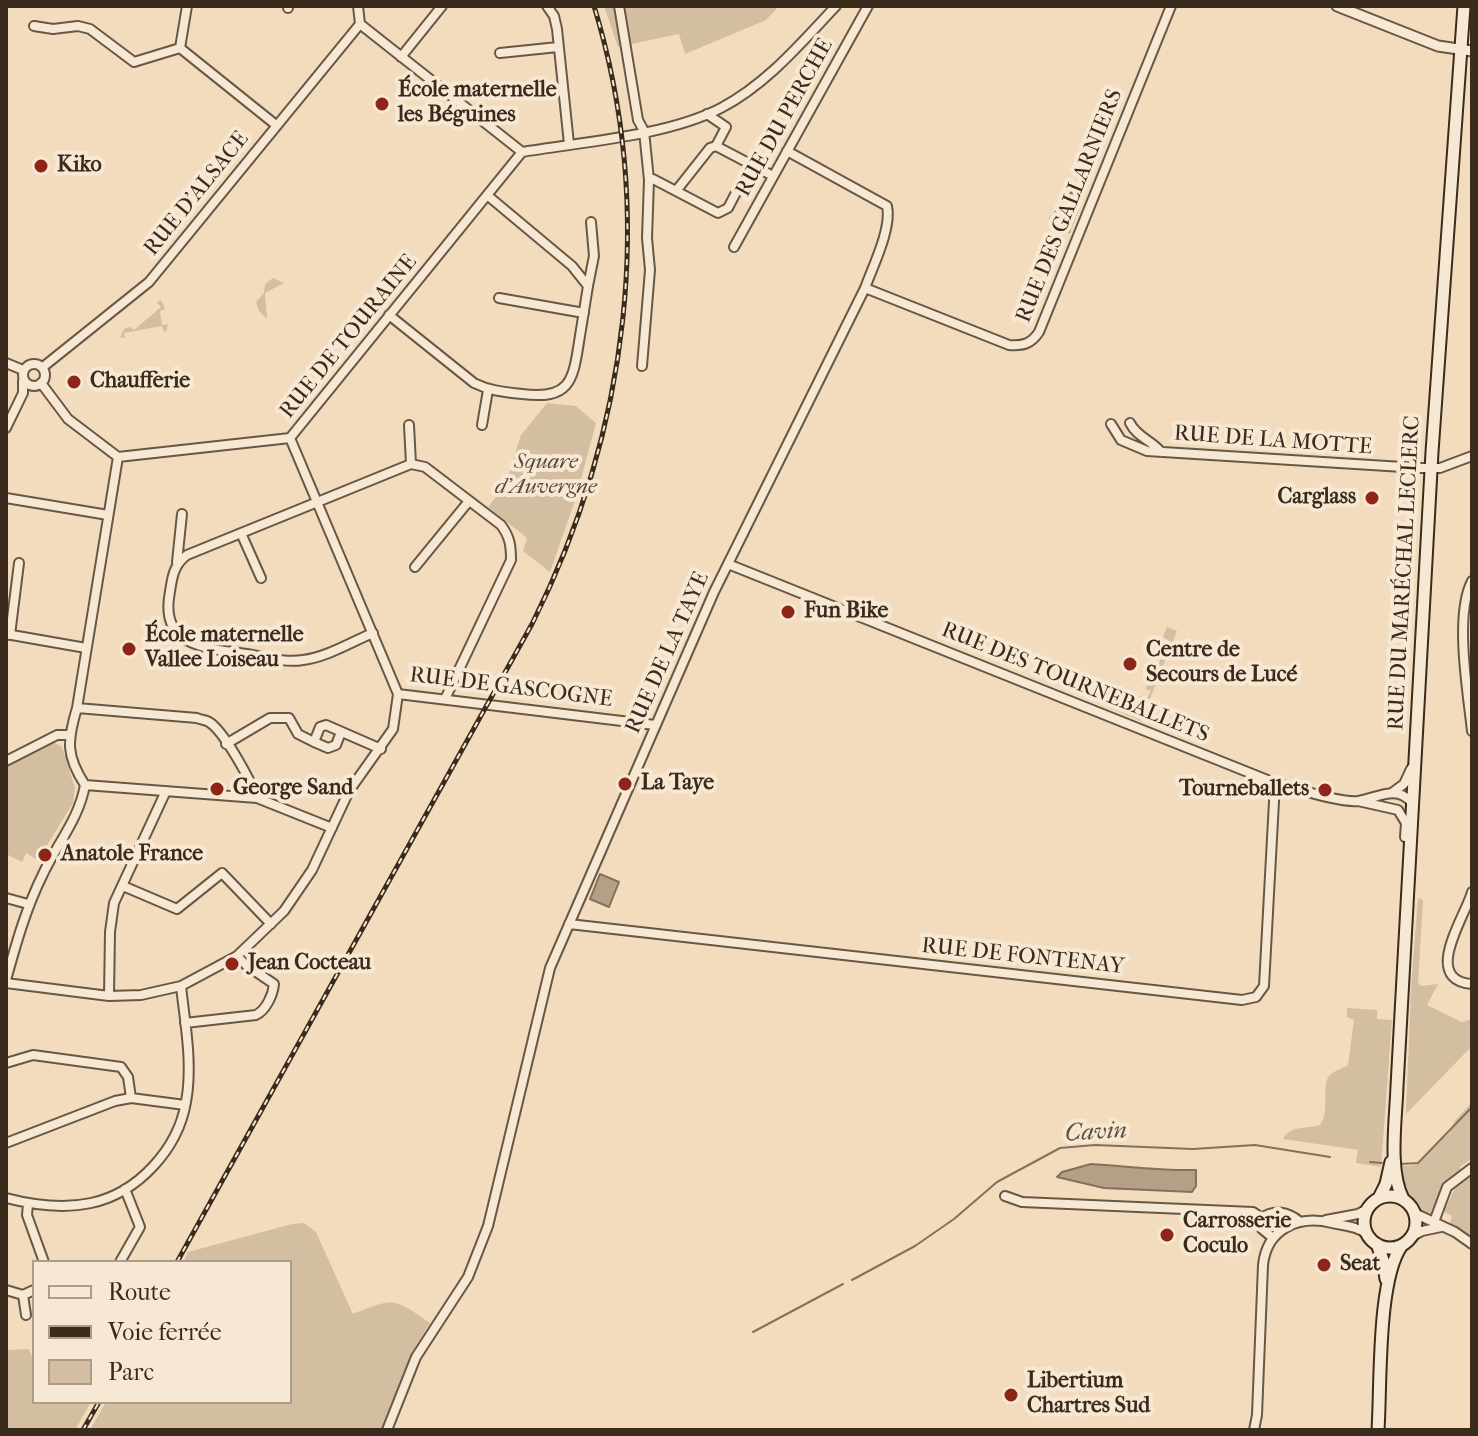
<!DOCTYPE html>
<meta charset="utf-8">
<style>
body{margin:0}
#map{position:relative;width:1478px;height:1436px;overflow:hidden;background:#f2dcbd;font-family:"IM FELL French Canon",serif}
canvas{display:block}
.frame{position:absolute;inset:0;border:8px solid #3a2b1d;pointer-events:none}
.legend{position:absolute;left:32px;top:1260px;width:260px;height:144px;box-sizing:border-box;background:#f7e8d4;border:2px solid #ab9c8b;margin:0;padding:10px 14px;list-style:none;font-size:24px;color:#3a2b1d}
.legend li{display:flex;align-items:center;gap:16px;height:40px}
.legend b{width:40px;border:2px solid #ab9c8b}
</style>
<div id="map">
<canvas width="1478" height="1436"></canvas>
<div class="frame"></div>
<ul class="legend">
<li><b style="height:10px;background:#f7e8d4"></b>Route</li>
<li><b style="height:10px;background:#3a2b1d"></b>Voie ferrée</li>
<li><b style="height:22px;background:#d3bea2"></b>Parc</li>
</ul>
</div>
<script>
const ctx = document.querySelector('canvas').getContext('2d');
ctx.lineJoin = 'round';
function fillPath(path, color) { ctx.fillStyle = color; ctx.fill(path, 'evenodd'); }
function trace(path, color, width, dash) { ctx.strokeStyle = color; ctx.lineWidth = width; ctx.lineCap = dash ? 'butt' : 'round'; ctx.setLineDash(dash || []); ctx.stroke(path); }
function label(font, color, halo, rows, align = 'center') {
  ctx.font = font + ' "IM FELL French Canon",serif'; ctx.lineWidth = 8; ctx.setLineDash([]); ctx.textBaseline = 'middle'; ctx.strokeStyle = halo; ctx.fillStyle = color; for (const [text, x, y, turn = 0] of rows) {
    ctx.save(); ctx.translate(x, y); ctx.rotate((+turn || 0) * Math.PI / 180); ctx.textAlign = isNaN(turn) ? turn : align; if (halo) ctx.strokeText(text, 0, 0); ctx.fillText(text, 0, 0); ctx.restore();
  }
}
fillPath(new Path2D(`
 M604,6H779L766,20L685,54L679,34L618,47Z
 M273,278L284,283L265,293L267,319L259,311L256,302L264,293L265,284Z
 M161,300L165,309L160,311L162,325L168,324L166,332H164L162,326L124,333L125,338L120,337L124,329L130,327L134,330L161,307L157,302Z
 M547,403L576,406L596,423L576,498L550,572L523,551L527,538L488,507L506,484L521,435Z
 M1167,627L1177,631L1141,721L1110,708L1114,700L1128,693L1131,694L1129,699L1137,702L1140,696L1147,698L1151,691L1146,689L1147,685L1150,686L1168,640L1163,637Z
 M53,742L62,747L75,788L73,803L38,860L26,853L22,862L6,854V767Z
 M1418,898L1423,900L1418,982L1421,986L1438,984L1427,1005L1462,1022L1472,1019V1046L1406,1114L1411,988Z
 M1347,1008L1377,1010V1019L1392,1020L1381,1167L1356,1163L1358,1150L1283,1139C1291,1125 1306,1129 1320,1125C1331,1110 1320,1085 1330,1075C1334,1071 1343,1068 1348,1065L1354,1020L1347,1017Z
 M1472,1102V1158L1460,1167L1461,1172L1442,1190L1430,1217C1410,1208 1400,1187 1402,1166L1414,1165L1450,1132L1455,1121Z
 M1472,1172V1237L1450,1223L1452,1216L1444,1212L1456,1186Z
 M304,1223L316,1232L353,1314C395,1297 393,1298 430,1323L413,1350L381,1430H90L106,1402H290V1262H183L188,1252L292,1224Z
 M29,1349L33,1359L34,1402H91L75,1430H6V1350Z`), '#d3bea2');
const water = new Path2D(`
 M1077,185L1085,190L1069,232L1050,219Z
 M600,874L619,882L609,907L590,899Z
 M1091,1164C1126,1166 1161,1171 1196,1170V1186L1192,1192L1104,1188L1057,1177L1062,1172Z`);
fillPath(water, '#b3a087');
trace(water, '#83715d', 2);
trace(new Path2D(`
 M1370,1162L1382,1163
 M1400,1164L1418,1163L1472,1107
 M852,1280L915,1246L954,1219L997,1182L1060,1148L1095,1145L1193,1149L1255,1145L1330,1157
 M753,1332L843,1284`), '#83715d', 2);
const minor = new Path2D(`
 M288,6V8
 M358,6L360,24L522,152C582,142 667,136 721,108C767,84 801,43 836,6
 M547,6L554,16L557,29L569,144
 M619,6L638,120L644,131L649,180L647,238L650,270L642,366
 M34,26L53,29L78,26L90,29L134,62L180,48
 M180,48L276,125
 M180,48L187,6
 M500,53L558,47
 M401,57L442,6
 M707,114L726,127L716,146
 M649,180L653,179L718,213L728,208L751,164
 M676,191L710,148L716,146L773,176
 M734,247L868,6
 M588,286L594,256L591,222
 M865,288L1009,345C1023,346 1031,344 1039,332L1171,6
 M499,298L584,313
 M389,315L474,383C490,391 505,392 522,394C569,400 573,382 579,342C582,323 585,305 588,286L572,266L487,195
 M6,363L23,370
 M23 375a11 11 0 1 1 22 0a11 11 0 1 1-22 0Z
 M43,367L149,282L360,24
 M41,383L68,419L118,457L290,438L522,152
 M1130,423C1137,437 1151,440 1161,452
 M1111,424L1121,440L1147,451L1419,468H1440L1472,456
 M409,425L411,464
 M482,425L488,390
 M6,428L23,393V381
 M290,438L398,694
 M6,498L108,515
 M241,533L261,578
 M177,562L182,514
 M728,564L1275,783C1296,788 1339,803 1358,801C1377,798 1397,784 1412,803
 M415,567L469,501
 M1472,581C1454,615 1468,693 1472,731
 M373,633C351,642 327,657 303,660C285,663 265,657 247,654C212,648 162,649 169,598C172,580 172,566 187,555L411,464L425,467L501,525C510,537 511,546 511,560L445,699
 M6,634L86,648
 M10,635L19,563
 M398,694L655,725
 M77,708L197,718C201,720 206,720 209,722C224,731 251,781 257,798
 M314,742L328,748L336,745L341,732
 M226,744L270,718H289L298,734L314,742L320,727L326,725L381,749
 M6,761L57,735H69
 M85,785L257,798L332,828
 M1393,792L1404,784L1411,769
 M1358,801L1398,810L1406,823L1405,837
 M123,886L177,909L222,873L271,924
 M1472,892C1465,917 1421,980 1472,984
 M6,898L28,904
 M569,924L1242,1000L1256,997L1264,986L1275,783
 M6,980C16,944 26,908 43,874C57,844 79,819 85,785C66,756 67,741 77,708L118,457
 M6,983L109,996L141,995L181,986L237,956L284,911L312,870L349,791L393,729L398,694
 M109,996L110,932L114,903L166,791
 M185,1023L256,1015C266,1010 273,995 274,984L246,965L237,956
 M6,1063L33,1055L121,1067L128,1077L131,1098
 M6,1143L115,1101L131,1098L185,1105
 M1005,1196L1022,1202L1253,1212L1262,1218
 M6,1198C33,1205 63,1209 91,1203C138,1193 178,1149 186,1102C193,1064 185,1024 181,986
 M28,1204L27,1215L44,1262
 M1414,1213L1455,1232L1472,1244
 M1262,1218C1274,1209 1288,1212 1299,1221
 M1262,1218V1229L1273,1238
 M1326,1220L1358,1214L1369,1208
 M1434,1222L1447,1187L1472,1168
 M1411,1237L1422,1231L1441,1227
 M120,1262L140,1227L125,1189
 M6,1290L23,1295
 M26,1315L23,1295L34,1290
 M387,1430L416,1357L468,1277L488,1226L550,968L714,592L865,288C873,266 892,228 887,206L787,151
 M1254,1430L1257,1415L1263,1265C1267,1228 1299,1215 1332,1223C1345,1226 1356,1226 1367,1234`);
const tertiary = new Path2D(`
 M1337,6L1438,46L1472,51`);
const secondary = new Path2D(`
 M1364 1222a26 26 0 1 1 52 0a26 26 0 1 1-52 0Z
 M1379,1198L1386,1184L1391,1162
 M1403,1199C1388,1170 1396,1119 1397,1086L1432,452L1464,6
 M1377,1244L1383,1260L1386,1279
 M1378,1430C1381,1385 1377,1279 1402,1245`);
trace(minor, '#685745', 12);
trace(tertiary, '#685745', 13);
trace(secondary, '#3a2b1d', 15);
trace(minor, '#f7e8d4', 8);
trace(tertiary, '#f7e8d4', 9);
trace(secondary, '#f7e8d4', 11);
const rail = new Path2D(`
 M177,1262L532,624C628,433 657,212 594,6
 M83,1430L99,1402`);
trace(rail, '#3a2b1d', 5);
trace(rail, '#f7e8d4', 2, [6]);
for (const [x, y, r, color] of [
 [382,104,8,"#8f2418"],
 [41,166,8,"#8f2418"],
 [74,382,8,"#8f2418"],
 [1372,498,8,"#8f2418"],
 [788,612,8,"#8f2418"],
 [129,649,8,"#8f2418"],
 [1130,664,8,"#8f2418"],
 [625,784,8,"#8f2418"],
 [217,789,8,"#8f2418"],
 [1325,790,8,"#8f2418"],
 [45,855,8,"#8f2418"],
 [232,964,8,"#8f2418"],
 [1167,1235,8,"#8f2418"],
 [1324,1265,8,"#8f2418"],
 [1011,1395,8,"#8f2418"]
]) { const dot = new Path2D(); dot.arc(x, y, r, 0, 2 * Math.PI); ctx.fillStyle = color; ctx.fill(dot); trace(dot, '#f7e8d4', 3); }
label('bold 22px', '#3a2b1d', '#f7e8d4', [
 ["École maternelle",398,91],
 ["les Béguines",398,116],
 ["Kiko",57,166],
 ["Chaufferie",90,382],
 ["Carglass",1356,498,"right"],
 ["Fun Bike",804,612],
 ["École maternelle",145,636],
 ["Vallee Loiseau",145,661],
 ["Centre de",1146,651],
 ["Secours de Lucé",1146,676],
 ["La Taye",641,784],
 ["George Sand",233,789],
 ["Tourneballets",1309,790,"right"],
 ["Anatole France",61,855],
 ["Jean Cocteau",248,964],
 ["Carrosserie",1183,1222],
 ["Coculo",1183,1247],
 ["Seat",1340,1265],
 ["Libertium",1027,1382],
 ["Chartres Sud",1027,1407]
], 'left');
label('22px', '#3a2b1d', '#f7e8d4', [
 ["RUE DU PERCHE",785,118,-61],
 ["RUE D'ALSACE",197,194,-51],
 ["RUE DES GALLARNIERS",1070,206,-68],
 ["RUE DE TOURAINE",349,337,-51],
 ["RUE DE LA MOTTE",1273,441,4],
 ["RUE DU MARÉCHAL LECLERC",1405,573,-87],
 ["RUE DE LA TAYE",668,653,-66],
 ["RUE DES TOURNEBALLETS",1075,683,22],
 ["RUE DE GASCOGNE",511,688,7],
 ["RUE DE FONTENAY",1023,957,6]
]);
label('italic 22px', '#594838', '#f7e8d4', [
 ["Square",546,463],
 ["d'Auvergne",546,488]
]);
label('italic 24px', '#5e4e3d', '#f7e8d4', [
 ["Cavin",1096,1133,-3]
]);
</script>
